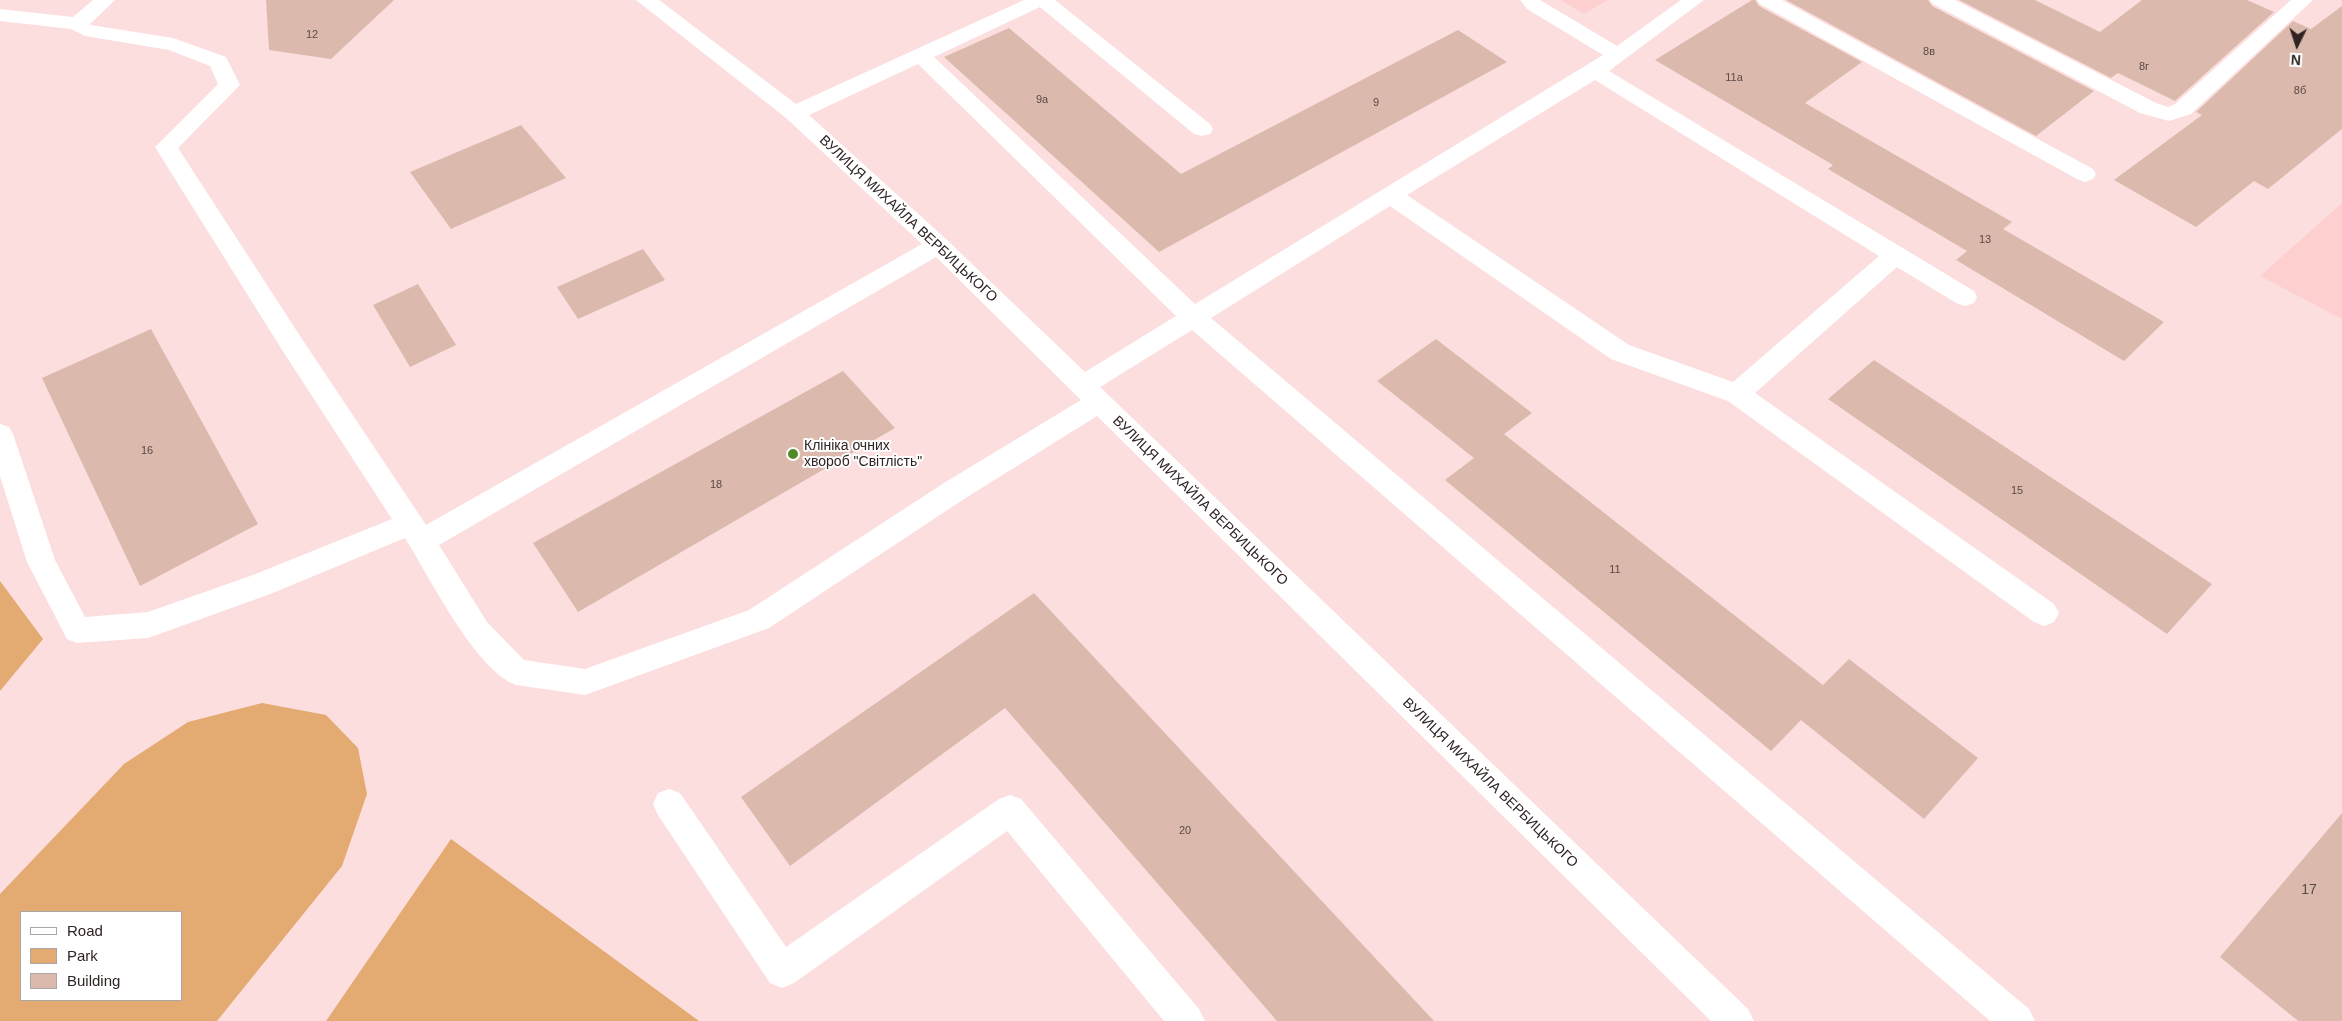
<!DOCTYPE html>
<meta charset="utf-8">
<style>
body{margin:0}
#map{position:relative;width:2342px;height:1021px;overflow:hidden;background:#fddede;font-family:Arial,sans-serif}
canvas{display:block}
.legend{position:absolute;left:20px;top:911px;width:162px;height:90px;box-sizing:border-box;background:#fff;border:1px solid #aca7a7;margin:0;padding:6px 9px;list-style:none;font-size:15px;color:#302323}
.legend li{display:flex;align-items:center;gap:10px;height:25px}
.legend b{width:25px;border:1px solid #aca7a7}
.north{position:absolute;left:2272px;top:20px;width:50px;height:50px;-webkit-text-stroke:4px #fff;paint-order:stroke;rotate:184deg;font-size:14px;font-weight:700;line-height:20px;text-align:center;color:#302323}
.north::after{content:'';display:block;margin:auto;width:18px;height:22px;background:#302323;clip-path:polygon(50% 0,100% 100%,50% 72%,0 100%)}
</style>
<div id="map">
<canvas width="2342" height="1021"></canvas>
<ul class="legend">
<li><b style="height:6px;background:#fff"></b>Road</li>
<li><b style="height:14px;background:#e3aa72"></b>Park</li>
<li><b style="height:14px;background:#dbbaad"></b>Building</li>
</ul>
<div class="north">N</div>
</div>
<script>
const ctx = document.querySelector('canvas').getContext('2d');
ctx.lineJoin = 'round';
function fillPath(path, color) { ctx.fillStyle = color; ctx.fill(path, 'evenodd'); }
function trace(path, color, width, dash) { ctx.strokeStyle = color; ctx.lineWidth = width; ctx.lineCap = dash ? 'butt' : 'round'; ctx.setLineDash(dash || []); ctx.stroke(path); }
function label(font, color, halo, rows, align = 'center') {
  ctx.font = font + ' Arial,sans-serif'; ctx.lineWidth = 4; ctx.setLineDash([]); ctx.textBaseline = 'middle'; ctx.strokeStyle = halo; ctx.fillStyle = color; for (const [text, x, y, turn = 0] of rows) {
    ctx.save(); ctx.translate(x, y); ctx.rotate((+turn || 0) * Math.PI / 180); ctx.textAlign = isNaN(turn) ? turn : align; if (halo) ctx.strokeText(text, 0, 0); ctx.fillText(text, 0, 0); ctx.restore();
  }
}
fillPath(new Path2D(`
 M1561,0H1608L1584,14Z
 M2342,203V319L2260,276Z`), '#fdcfcf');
fillPath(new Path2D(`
 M0,581L43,639L0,691Z
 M262,703L326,715L358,748L367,794L342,866L217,1021H0V894L124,764L188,722ZM21,912H181V1000H21Z
 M451,839L699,1021H326Z`), '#e3aa72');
fillPath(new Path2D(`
 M266,0H394L331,59L269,50Z
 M1752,0H1755L1759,6L1862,62L1805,103L2012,222L2003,229L2164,322L2124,361L1956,260L1967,251L1828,169L1833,165L1655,60Z
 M1786,0H1928L1932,6L2094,91L2036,136Z
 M1959,0H2035L2100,32L2142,0H2247L2274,12L2175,101L2118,73L2111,78Z
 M2342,6V129L2268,189L2254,181L2196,227L2114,180L2202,115L2196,112L2293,21L2311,29Z
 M1009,28L1181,174L1458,30L1507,62L1159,252L944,57Z
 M521,125L566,178L451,229L410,172Z
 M643,249L665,280L578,319L557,287Z
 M418,284L456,345L410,367L373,305Z
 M151,329L258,524L140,586L42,378Z
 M1436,339L1532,413L1504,434L1823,685L1849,659L1978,758L1924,819L1801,720L1771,751L1445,480L1474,458L1377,381Z
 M1874,360L2212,584L2167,634L1828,399Z
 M843,371L895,428L578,612L533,543Z
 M1034,593L1434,1021H1277L1005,708L790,866L741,797Z
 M2342,813V1021H2298L2220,957Z`), '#dbbaad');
fillPath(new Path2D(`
 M93,0H115L90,24L91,25L173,38L226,57L240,85L178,148L302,339L426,525L922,244L786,118L636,0H659L796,104L1024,0H1055L1210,124L1213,129L1210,134L1202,136L1194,134L1040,7L934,57L1195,304L1603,55L1527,9L1520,0H1540L1617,46L1681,0H1704L1609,71L1974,291L1977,297L1974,303L1965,306L1956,303L1897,267L1755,393L2054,604L2059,613L2054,622L2044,626L2034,622L1728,401L1611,359L1390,206L1211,318L2029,1009L2035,1021H1990L1192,330L1100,387L1748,1009L1754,1021H1711L1097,416L964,499L769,628L585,695L516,685C475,670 429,576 405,538L273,593L148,638L77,643L67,639L27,562L0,476V424L9,427L13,434L55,560L85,617L148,612L253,575L392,519L284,353L155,147L218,84L210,66L169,50L85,36L71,29L0,21V9L73,17ZM918,64L1176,316L1085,372L946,239L809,115ZM1595,80L1879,256L1733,382L1629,345L1407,195ZM936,257L1081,400L944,483L749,610L585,669L524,660L487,622L439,545Z
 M1757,0H1782L2093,169L2096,174L2093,179L2085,182L2077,179L1760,4Z
 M1930,0H1955L2156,103L2168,107L2175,104L2291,0H2313L2191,114L2169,121L2140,113L1933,4Z
 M669,789L680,793L786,947L999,799L1010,795L1021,799L1199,1009L1205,1021H1164L1007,831L794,983L782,988L770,983L658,815L653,804L658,793Z`), '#fff');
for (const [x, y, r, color] of [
 [793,454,6,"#508b28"]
]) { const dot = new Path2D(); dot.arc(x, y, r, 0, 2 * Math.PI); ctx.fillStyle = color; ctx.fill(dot); trace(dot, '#fff', 2); }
label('11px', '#5b4946', null, [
 ["12",312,35],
 ["8в",1929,52],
 ["8г",2144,67],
 ["11а",1734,78],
 ["8б",2300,91],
 ["9а",1042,100],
 ["9",1376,103],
 ["13",1985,240],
 ["16",147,451],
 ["18",716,485],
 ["15",2017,491],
 ["11",1615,570],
 ["20",1185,831]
]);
label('14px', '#302323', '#fff', [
 ["ВУЛИЦЯ МИХАЙЛА ВЕРБИЦЬКОГО",908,219,43],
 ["ВУЛИЦЯ МИХАЙЛА ВЕРБИЦЬКОГО",1200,501,44],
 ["ВУЛИЦЯ МИХАЙЛА ВЕРБИЦЬКОГО",1490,783,44]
]);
label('14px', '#302323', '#fff', [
 ["Клініка очних",804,446],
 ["хвороб \"Світлість\"",804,462]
], 'left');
label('14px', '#5b4946', null, [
 ["17",2309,890]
]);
</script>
